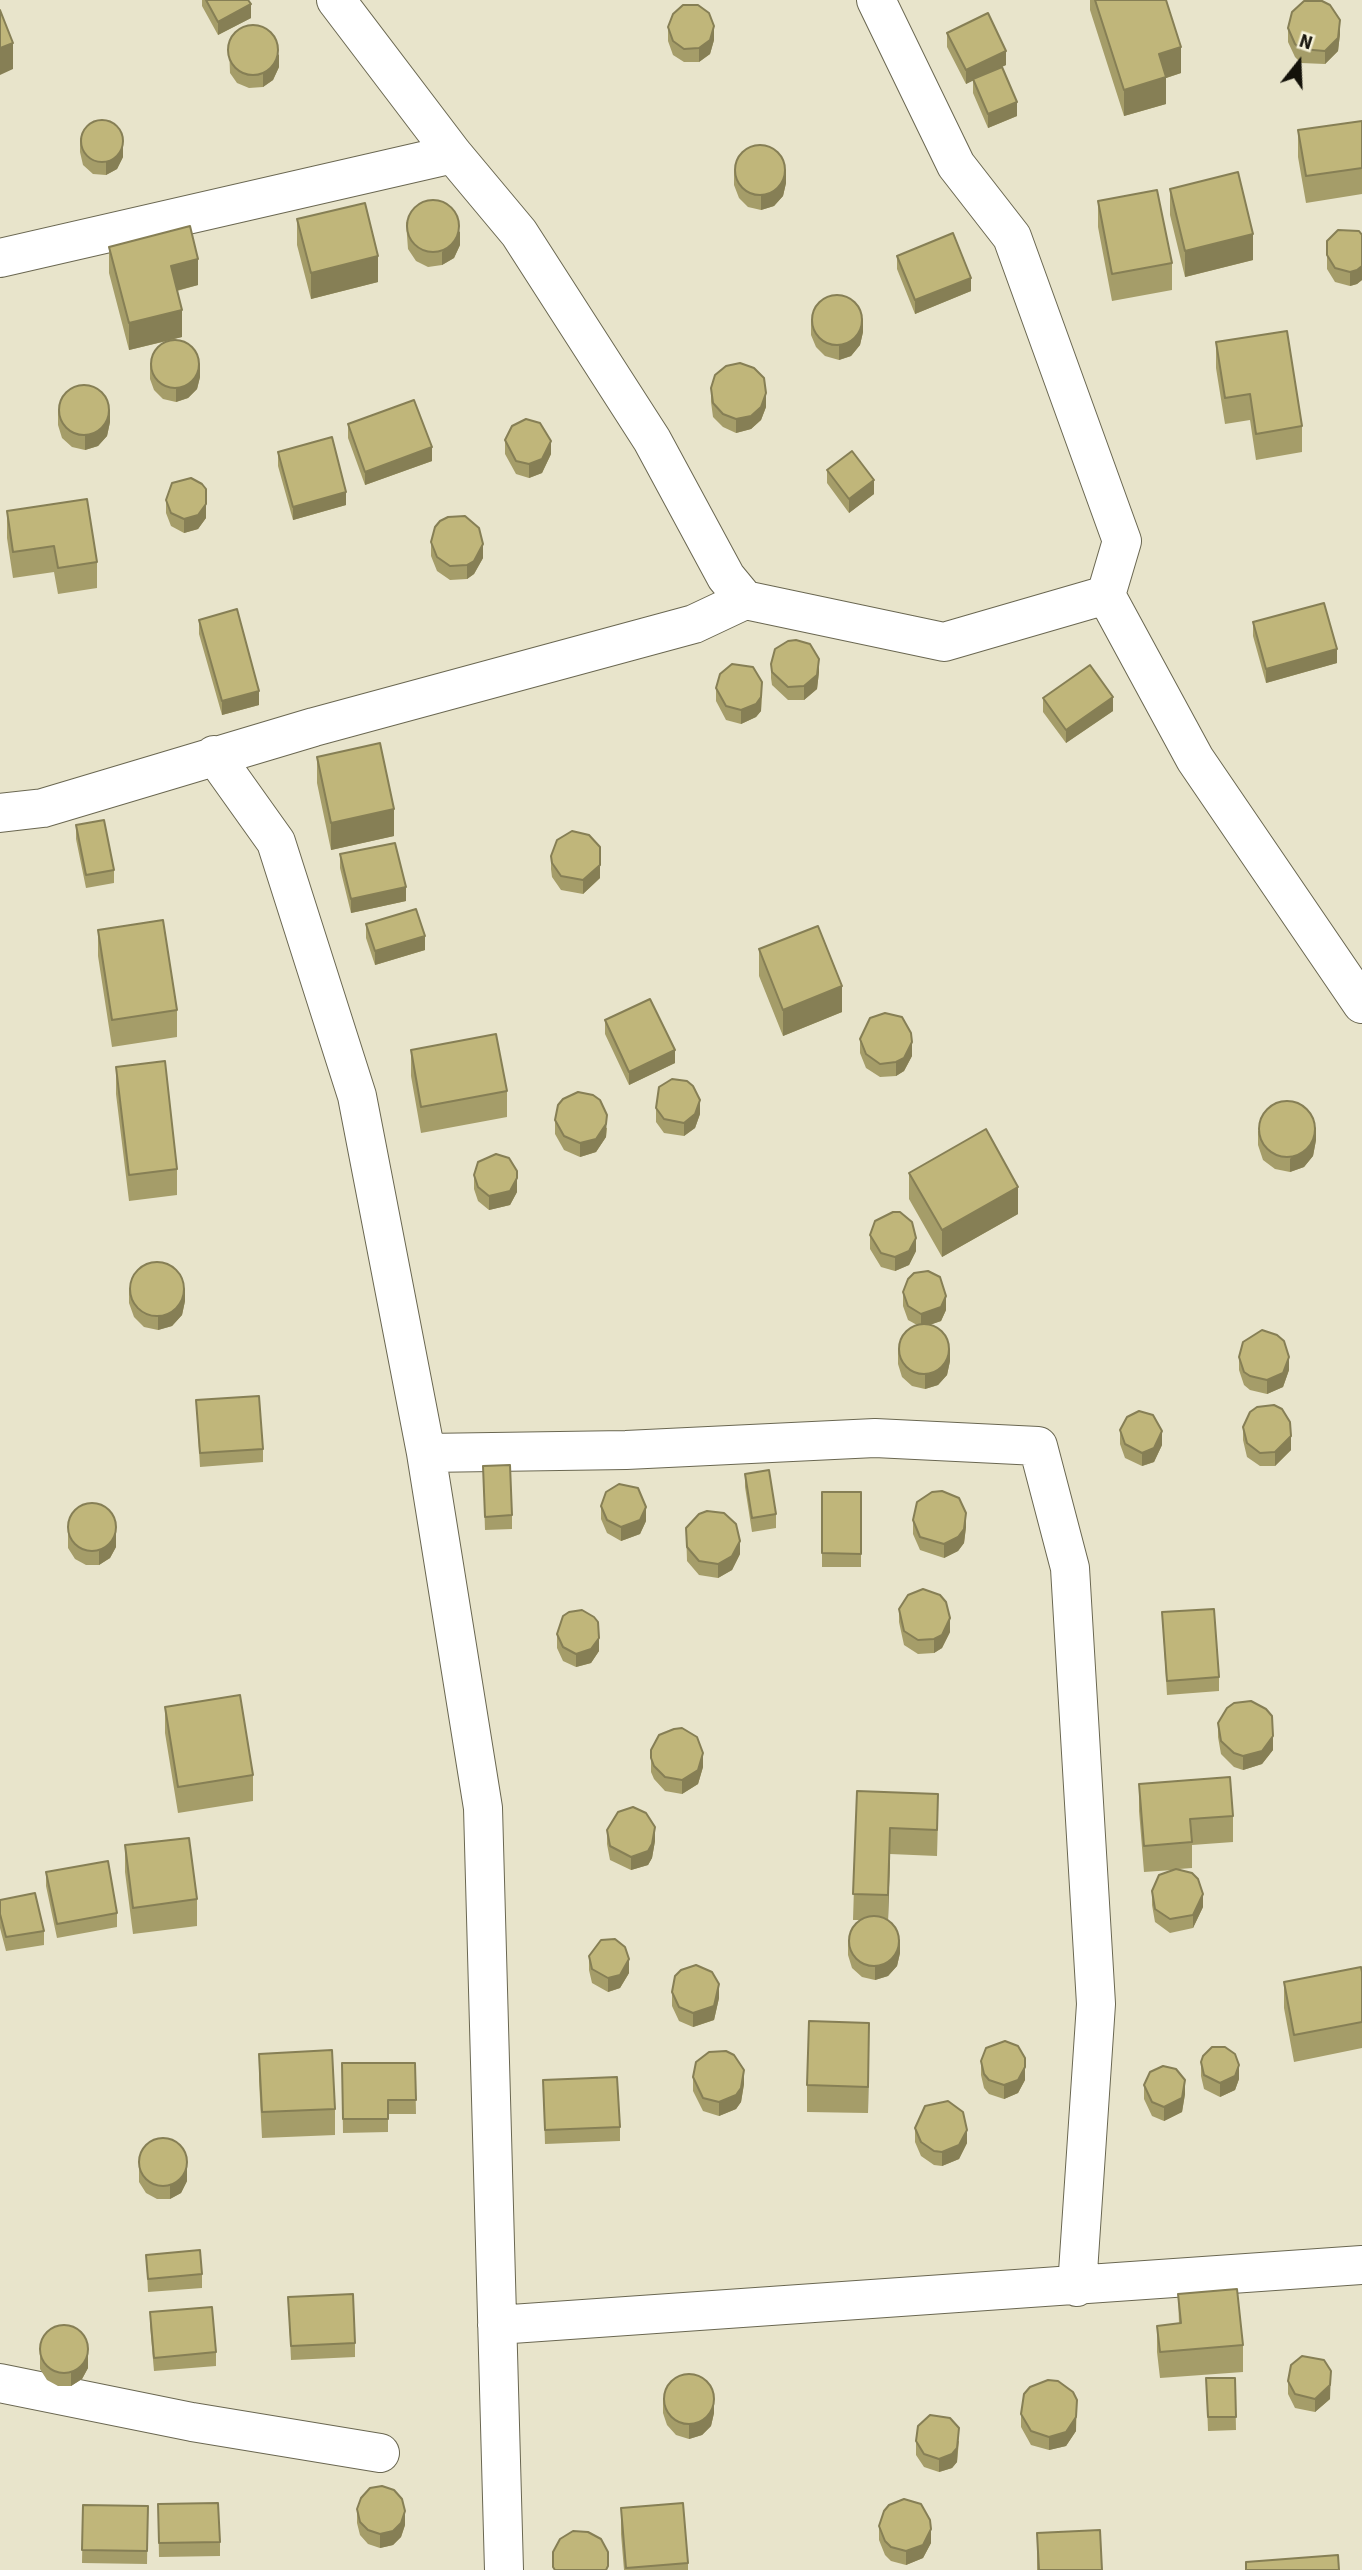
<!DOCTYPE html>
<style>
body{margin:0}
#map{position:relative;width:1362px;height:2570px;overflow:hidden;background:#e8e4cb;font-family:"Source Sans 3",sans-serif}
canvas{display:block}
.north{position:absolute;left:1264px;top:28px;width:70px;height:70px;-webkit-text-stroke:5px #f5f1d8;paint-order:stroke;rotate:18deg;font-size:19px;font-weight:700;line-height:28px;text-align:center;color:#14120a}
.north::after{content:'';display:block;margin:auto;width:24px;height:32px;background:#14120a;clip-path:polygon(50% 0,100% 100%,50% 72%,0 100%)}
</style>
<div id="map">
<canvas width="1362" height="2570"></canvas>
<div class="north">N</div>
</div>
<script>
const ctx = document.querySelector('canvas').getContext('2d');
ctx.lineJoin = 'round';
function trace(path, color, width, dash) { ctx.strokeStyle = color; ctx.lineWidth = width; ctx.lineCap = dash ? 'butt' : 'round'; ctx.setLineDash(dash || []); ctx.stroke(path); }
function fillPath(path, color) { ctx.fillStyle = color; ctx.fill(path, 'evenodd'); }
const minor = new Path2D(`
 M336,0L453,154L519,233L652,440L726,577L745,600
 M876,0L956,165L1012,237L1122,541L1106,595L1195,759L1362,1004
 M0,258L453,154
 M214,755L276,842L357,1096L426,1453L483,1808L504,2570
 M0,813L43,808L314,727L694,624L745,600L944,642L1106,595
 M426,1453L626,1450L875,1438L1038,1446L1070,1568L1096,2004L1077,2287
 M497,2325L1362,2265
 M0,2383L192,2422L380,2453`);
trace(minor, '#6a6751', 40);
trace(minor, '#fff', 38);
fillPath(new Path2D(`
 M202,0H248L251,18L218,35L202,6Z
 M1090,0H1166L1181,73L1166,78V104L1124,116L1090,10Z
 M668,27L714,40L710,54L699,62H684L673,55L668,41Z
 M1288,28L1340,34L1338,51L1325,64L1301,63L1295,57L1288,42Z
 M947,33L1006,65L996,69L1017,116L988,128L973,93V80L966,84L947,47Z
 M229,46L279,67L273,80L263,87L249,88L237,83L230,73Z
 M1362,121V194L1306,203L1298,157V130Z
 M80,138L123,157L117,169L106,175L93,174L83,165L80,152Z
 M734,171L786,183L783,196L774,206L761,210L748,207L739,198L734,185Z
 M1170,189L1253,260L1185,277L1170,215Z
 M1098,201L1172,263V290L1112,301L1098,227Z
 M297,219L378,282L311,299L297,245Z
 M406,222L460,245L454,258L442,265L428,267L416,261L408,249Z
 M1362,235V280L1357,284L1350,286L1335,282L1327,269V255Z
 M109,247L198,285L177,291L182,337L174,339L200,377L197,389L188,398L176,402L163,399L154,390L150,379V365L171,340L129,350L109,273Z
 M897,256L971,291L915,314L897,269Z
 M811,321L863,332L860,345L851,356L839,360L825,356L816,347L811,335Z
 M1216,342L1302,426V452L1256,460L1250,420L1225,424L1216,368Z
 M711,388L766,407L761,420L751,429L736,433L723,427L713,417L711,402Z
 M58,411L110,422L107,436L98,446L85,450L72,447L62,438L58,425Z
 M348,424L432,461L365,485L348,438Z
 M505,440L551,454L542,473L529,478L516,474L505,454Z
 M278,452L346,505L293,520L278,466Z
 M827,470L874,494L849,513L827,483Z
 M166,500L206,518L198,529L184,533L171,526L166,513Z
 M7,511L97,562V588L58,594L54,572L13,578L7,538Z
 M431,542L483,558L474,574L467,579L450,580L437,571L431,556Z
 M199,620L259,705L222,715L199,634Z
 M1253,622L1337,663L1266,683L1253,636Z
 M771,664L819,672L817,689L804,700H788L772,685L771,678Z
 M716,688L762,695L761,711L756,717L741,724L726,720L716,701Z
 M1043,698L1113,711L1066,743L1043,712Z
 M317,757L394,836L331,850L317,783Z
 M76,825L114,870V883L86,888L76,839Z
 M340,854L406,901L351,913L340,868Z
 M551,856L600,878L583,894L561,890L552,877L551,869Z
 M366,924L425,950L375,965L366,938Z
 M98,930L177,1010V1037L112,1047L98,956Z
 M759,949L842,1012L783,1036L759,976Z
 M605,1020L675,1063L629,1085L605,1034Z
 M860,1039L912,1056L904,1071L896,1076L880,1077L866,1068L860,1053Z
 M411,1050L507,1091V1117L421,1133L411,1076Z
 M116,1067L177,1169V1195L129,1201L116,1094Z
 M656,1108L700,1114L695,1128L684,1136L664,1133L656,1122Z
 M555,1120L607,1128L606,1137L596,1152L580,1157L564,1150L555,1134Z
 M1258,1131L1316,1140L1313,1156L1304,1167L1290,1172L1275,1169L1263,1160L1258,1145Z
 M909,1173L1018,1214L942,1257L909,1199Z
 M474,1175L517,1192L510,1205L489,1210L478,1201L474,1189Z
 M870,1235L916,1251L909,1265L895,1271L881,1267L870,1249Z
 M129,1290L185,1301L182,1315L172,1326L158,1330L144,1327L134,1317L129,1303Z
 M903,1292L946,1310L941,1321L929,1325L950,1361L947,1375L938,1385L925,1389L912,1386L902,1377L898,1364V1350L917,1325L908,1320L903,1306Z
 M1239,1357L1289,1370L1283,1387L1267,1394L1250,1390L1244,1385L1239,1370Z
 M196,1400L263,1449V1462L200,1467Z
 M1243,1427L1291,1450L1275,1466H1260L1247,1457L1243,1440Z
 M1120,1430L1162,1445L1154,1462L1142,1466L1125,1458L1120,1444Z
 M483,1466L512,1515V1529L485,1530Z
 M745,1474L776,1514V1528L752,1532L745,1487Z
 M822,1492H861V1567H822Z
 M601,1506L646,1521L640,1534L621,1541L607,1533L601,1519Z
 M913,1520L966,1527L964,1543L958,1551L944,1558L920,1550L913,1534Z
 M68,1521L116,1547L110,1558L99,1565H86L75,1559L68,1548Z
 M686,1528L740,1554L732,1570L718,1578L699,1575L687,1561Z
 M899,1609L950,1632L942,1648L934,1653L918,1654L904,1645L899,1622Z
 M1162,1612L1219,1677V1691L1167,1695Z
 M557,1634L599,1651L591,1663L576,1667L563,1661L557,1648Z
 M165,1707L253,1775V1801L178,1813L165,1733Z
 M1218,1723L1273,1750L1262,1764L1243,1770L1234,1767L1221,1754L1218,1737Z
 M651,1750L703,1767L698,1784L682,1794L665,1791L654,1779L651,1772Z
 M1139,1784L1233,1816V1842L1192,1845V1868L1179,1869L1203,1907L1193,1928L1170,1933L1155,1922L1152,1905V1891L1173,1870L1144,1872L1139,1811Z
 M857,1791L938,1820L937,1856L890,1854L888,1920L900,1953L897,1966L888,1976L875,1980L862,1977L852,1968L848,1955V1941L859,1920H853Z
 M607,1830L655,1841L652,1858L648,1865L631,1870L610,1860L607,1844Z
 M125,1845L197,1899V1926L133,1934L125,1872Z
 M46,1872L117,1913V1927L57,1938L46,1886Z
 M0,1900L44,1931V1945L6,1951L0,1928Z
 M589,1956L629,1973L620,1988L608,1992L592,1983L589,1970Z
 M1362,1972V2048L1294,2062L1284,2008V1982Z
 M672,1992L719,1998L714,2020L693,2027L679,2021L672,2006Z
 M869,2049L868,2113L807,2112V2085Z
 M259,2054L335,2109V2135L262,2138L259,2080Z
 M981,2061L1025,2080L1018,2093L1004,2099L989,2094L984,2088L981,2075Z
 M1201,2062L1239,2079L1235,2090L1220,2097L1204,2089L1201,2076Z
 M342,2063H415L416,2114H388V2132L343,2133Z
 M693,2077L744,2084L741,2102L736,2109L719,2116L703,2111L693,2091Z
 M543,2080L620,2127V2141L545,2144Z
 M1144,2085L1185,2094L1182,2112L1164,2121L1152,2116L1144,2099Z
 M915,2128L967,2143L959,2159L942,2166L934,2165L921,2156L915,2142Z
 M139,2155L187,2181L181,2193L170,2199H157L146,2193L139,2182Z
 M146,2255L202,2274V2288L148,2292Z
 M1178,2294L1243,2345V2372L1160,2378L1157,2352V2326L1179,2324Z
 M288,2297L355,2343V2357L291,2360Z
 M150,2312L216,2352V2366L154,2371L150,2325Z
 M40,2343L88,2368L82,2379L71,2386H58L47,2380L40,2369Z
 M1206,2378H1235L1236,2430L1208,2431Z
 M1288,2381L1330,2399L1315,2412L1295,2408L1288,2394Z
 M663,2399L714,2413L711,2426L702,2435L689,2439L676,2435L667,2425L663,2413Z
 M1077,2400L1076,2431L1066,2446L1049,2450L1031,2445L1021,2427V2414Z
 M916,2441H959L957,2462L952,2468L939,2472L924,2467L916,2455Z
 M158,2504L220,2542V2556L159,2557Z
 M83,2505L148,2506L147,2564L82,2563Z
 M621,2508L688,2563V2570H624L621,2534Z
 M357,2509L405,2525L401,2537L393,2545L380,2548L368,2544L360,2535L357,2523Z
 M879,2526L931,2543L923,2558L906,2565L891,2561L885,2555L879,2540Z
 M1037,2533L1102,2570H1037Z`), '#a59d69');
fillPath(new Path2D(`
 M251,4V18L218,35V22Z
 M1340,20V34L1338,51L1325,64V51Z
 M714,26V40L710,54L699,62V48Z
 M13,43V69L0,75V48Z
 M1181,47V73L1166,78V104L1124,116V90L1159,54Z
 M1006,51V65L966,84V70Z
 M279,54V67L273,80L263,87V74Z
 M1017,102V116L988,128V114Z
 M123,144V157L117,169L106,175V162Z
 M786,169V183L783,196L774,206L761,210V196Z
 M460,231V245L454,258L442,265V252Z
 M1253,234V260L1185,277V251Z
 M378,256V282L311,299V273Z
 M198,259V285L171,292V266Z
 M1362,266V280L1357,284L1350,286V272Z
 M971,278V291L915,314V300Z
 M182,310V337L129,350V323Z
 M863,318V332L860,345L851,356L839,360V346Z
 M200,363V377L197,389L188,398L176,402V389Z
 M766,393V407L761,420L751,429L736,433V419Z
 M110,409V422L107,436L98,446L85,450V436Z
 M551,441V454L542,473L529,478V464Z
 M432,447V461L365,485V472Z
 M874,480V494L849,513V499Z
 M346,492V505L293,520V507Z
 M206,504V518L198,529L184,533V519Z
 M483,544V558L474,574L467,579V565Z
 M1337,649V663L1266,683V669Z
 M819,659V672L817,689L804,700V686Z
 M762,682L761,711L756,717L741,724V710Z
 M259,691V705L222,715V701Z
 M1113,697V711L1066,743V730Z
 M394,809V836L331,850V823Z
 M600,865V878L583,894V880Z
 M406,887V901L351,913V899Z
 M425,936V950L375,965V951Z
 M842,986V1012L783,1036V1010Z
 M912,1042V1056L904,1071L896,1076V1062Z
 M675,1050V1063L629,1085V1072Z
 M700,1100V1114L695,1128L684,1136V1123Z
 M607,1115L606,1137L596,1152L580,1157V1143Z
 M1316,1127V1140L1313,1156L1304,1167L1290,1172V1159Z
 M517,1178V1192L510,1205L489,1210V1196Z
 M1018,1187V1214L942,1257V1230Z
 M916,1238V1251L909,1265L895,1271V1257Z
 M185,1288V1301L182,1315L172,1326L158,1330V1316Z
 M946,1296V1310L941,1321L921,1328V1314Z
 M950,1348V1361L947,1375L938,1385L925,1389V1375Z
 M1289,1357V1370L1283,1387L1267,1394V1380Z
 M1162,1431V1445L1154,1462L1142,1466V1453Z
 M1291,1436V1450L1275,1466V1452Z
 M646,1507V1521L640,1534L621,1541V1527Z
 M966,1513V1527L964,1543L958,1551L944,1558V1544Z
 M116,1533V1547L110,1558L99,1565V1551Z
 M740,1541V1554L732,1570L718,1578V1564Z
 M950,1618V1632L942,1648L934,1653V1639Z
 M599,1638V1651L591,1663L576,1667V1654Z
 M1273,1736V1750L1262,1764L1243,1770V1756Z
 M703,1753V1767L698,1784L682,1794V1780Z
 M655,1827V1841L652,1858L648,1865L631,1870V1857Z
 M890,1828V1854L888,1921V1895Z
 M1203,1894V1907L1193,1928V1915Z
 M900,1939V1953L897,1966L888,1976L875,1980V1966Z
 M629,1959V1973L620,1988L608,1992V1978Z
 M719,1984V1998L714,2020L693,2027V2013Z
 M869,2023V2049L868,2113V2087Z
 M1239,2065V2079L1235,2090L1220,2097V2083Z
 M1025,2067V2080L1018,2093L1004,2099V2085Z
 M744,2070V2084L741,2102L736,2109L719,2116V2102Z
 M1185,2080V2094L1182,2112L1164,2121V2107Z
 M967,2130V2143L959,2159L942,2166V2152Z
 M187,2168V2181L181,2193L170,2199V2185Z
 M88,2354V2368L82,2379L71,2386V2372Z
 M1331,2371L1330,2399L1315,2412V2399Z
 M714,2399V2413L711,2426L702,2435L689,2439V2425Z
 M1076,2417V2431L1066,2446L1049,2450V2437Z
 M959,2428L957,2462L952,2468L939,2472V2459Z
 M405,2511V2525L401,2537L393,2545L380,2548V2534Z
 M931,2529V2543L923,2558L906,2565V2551Z`), '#867f55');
const building = new Path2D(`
 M206,0H248L251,4L218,22Z
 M1095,0H1166L1181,47L1159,54L1166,77L1124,90Z
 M1304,1H1322L1330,5L1340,20L1338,38L1325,51L1301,49L1295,44L1288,28L1292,12Z
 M683,5H698L709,13L714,26L710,40L699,48L684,49L673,41L668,27L673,14Z
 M0,10L13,43L0,48Z
 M988,13L1006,51L966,70L947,33Z
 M228 50a25 25 0 1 1 50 0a25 25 0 1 1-50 0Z
 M1002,67L1017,102L988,114L973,79Z
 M81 141a21 21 0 1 1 42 0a21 21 0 1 1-42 0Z
 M1362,121V168L1306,176L1298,130Z
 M735 170a25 25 0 1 1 50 0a25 25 0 1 1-50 0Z
 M1238,172L1253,234L1185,251L1170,189Z
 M1157,190L1172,263L1112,274L1098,201Z
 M407 226a26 26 0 1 1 52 0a26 26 0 1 1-52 0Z
 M365,203L378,256L311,273L297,219Z
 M190,226L198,259L171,266L182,310L129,323L109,247Z
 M1338,230L1359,231L1362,235V266L1357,270L1350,272L1335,268L1327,255V241Z
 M953,233L971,278L915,300L897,256Z
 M812 320a25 25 0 1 1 50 0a25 25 0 1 1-50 0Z
 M1287,331L1302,426L1256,434L1250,394L1225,398L1216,342Z
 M151 364a24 24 0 1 1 48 0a24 24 0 1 1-48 0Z
 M740,363L754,368L764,378L766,393L761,407L751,416L736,419L723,414L713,403L711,388L715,375L726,366Z
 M59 410a25 25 0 1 1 50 0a25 25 0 1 1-50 0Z
 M414,400L432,447L365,472L348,424Z
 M526,419L540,423L551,441L542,459L529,464L516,461L505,440L512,426Z
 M332,437L346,492L293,507L278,452Z
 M852,451L874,480L849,499L827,470Z
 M191,478L202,484L206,489V504L198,515L184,519L171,513L166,500L172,483Z
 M87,499L97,562L58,568L54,546L13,552L7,511Z
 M465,516L479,528L483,544L474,561L467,565L450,566L437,557L431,542L435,527L440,521L448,517Z
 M1324,603L1337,649L1266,669L1253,622Z
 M237,609L259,691L222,701L199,620Z
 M796,640L810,644L819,659L817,675L804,686L788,687L772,672L771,664L775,649L788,641Z
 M732,664L753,667L762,682L761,697L756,704L741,710L726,706L716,688L720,674Z
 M1090,665L1113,697L1066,730L1043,698Z
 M380,743L394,809L331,823L317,757Z
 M104,820L114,870L86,875L76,825Z
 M572,831L589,835L600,847V865L583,880L561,876L552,863L551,856L557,840Z
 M395,843L406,887L351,899L340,854Z
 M416,909L425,936L375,951L366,924Z
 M163,920L177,1010L112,1020L98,930Z
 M818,926L842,986L783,1010L759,949Z
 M650,999L675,1050L629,1072L605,1020Z
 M885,1013L902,1017L911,1033L912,1042L904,1058L896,1062L880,1064L866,1054L860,1039L870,1018Z
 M496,1034L507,1091L421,1107L411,1050Z
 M165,1061L177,1169L129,1175L116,1067Z
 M672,1079L687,1081L693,1086L700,1100L695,1114L684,1123L664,1119L656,1108L659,1087Z
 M578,1092L593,1095L600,1100L607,1115L606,1124L596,1139L580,1143L564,1136L555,1120L558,1105L563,1099Z
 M1259 1129a28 28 0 1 1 56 0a28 28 0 1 1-56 0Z
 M986,1129L1018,1187L942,1230L909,1173Z
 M496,1154L509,1158L517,1171V1178L510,1191L489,1196L478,1187L474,1175L478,1162Z
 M893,1212H900L912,1222L916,1238L909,1251L895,1257L881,1253L870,1235L875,1221Z
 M130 1289a27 27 0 1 1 54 0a27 27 0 1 1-54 0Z
 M928,1271L940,1277L946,1296L941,1307L921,1314L908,1306L903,1292L908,1279L914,1273Z
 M899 1349a25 25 0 1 1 50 0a25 25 0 1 1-50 0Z
 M1262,1330L1277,1335L1284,1341L1289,1357L1283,1373L1267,1380L1250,1376L1244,1372L1239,1357L1243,1342Z
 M259,1396L263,1449L200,1453L196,1400Z
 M1274,1405L1282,1409L1290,1422L1291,1436L1275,1452L1260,1453L1247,1443L1243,1427L1250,1412L1257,1407Z
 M1139,1411L1153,1415L1162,1431L1154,1448L1142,1453L1125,1444L1120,1430L1127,1417Z
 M510,1465L512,1515L485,1517L483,1466Z
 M769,1470L776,1514L752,1518L745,1474Z
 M619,1484L638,1488L646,1507L640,1520L621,1527L607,1520L601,1506L606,1492Z
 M942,1491L959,1498L966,1513L964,1529L958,1537L944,1544L920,1537L913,1520L917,1502L932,1492Z
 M822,1492H861V1554L822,1553Z
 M68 1527a24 24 0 1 1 48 0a24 24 0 1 1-48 0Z
 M707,1511L724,1513L736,1524L740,1541L732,1556L718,1564L699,1561L687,1547L686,1528L699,1514Z
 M923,1589L940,1595L946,1602L950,1618L942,1635L934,1639L918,1640L904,1631L899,1609L908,1595Z
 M1214,1609L1219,1677L1167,1681L1162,1612Z
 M582,1610L594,1617L598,1622L599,1638L591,1649L576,1654L563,1647L557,1634L563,1616L569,1612Z
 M240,1695L253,1775L178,1787L165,1707Z
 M1251,1701L1266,1709L1272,1716L1273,1736L1262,1751L1243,1756L1234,1753L1221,1741L1218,1723L1227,1708L1234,1703Z
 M682,1728L697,1737L703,1753L698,1770L682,1780L665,1777L654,1766L651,1758V1750L659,1735L674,1729Z
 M1230,1777L1233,1816L1190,1819L1192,1842L1144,1846L1139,1784Z
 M857,1791L938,1794L937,1830L890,1828L888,1895L853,1894Z
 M633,1807L646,1813L655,1827L652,1844L648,1851L631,1857L610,1846L607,1830L618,1812Z
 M189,1838L197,1899L133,1908L125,1845Z
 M108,1861L117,1913L57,1924L46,1872Z
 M1176,1869L1192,1873L1198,1879L1203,1894L1193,1915L1170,1919L1155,1909L1152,1891L1159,1875Z
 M35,1893L44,1931L6,1937L0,1914V1900Z
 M849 1941a25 25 0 1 1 50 0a25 25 0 1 1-50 0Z
 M615,1939L625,1947L629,1959L620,1975L608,1978L592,1969L589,1956L601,1940Z
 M696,1965L712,1972L719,1984L714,2006L693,2013L679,2007L672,1992L675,1976L681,1970Z
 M1361,1967L1362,1972V2022L1294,2035L1284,1982Z
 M809,2021L869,2023L868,2087L807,2085Z
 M1005,2041L1018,2046L1025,2058V2067L1018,2080L1004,2085L989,2080L984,2074L981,2061L986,2048Z
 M1212,2047H1225L1235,2054L1239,2065L1235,2076L1220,2083L1204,2075L1201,2062L1203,2056Z
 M332,2050L335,2109L262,2112L259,2054Z
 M726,2051L734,2055L744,2070L741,2088L736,2095L719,2102L703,2098L693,2077L696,2062L709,2052Z
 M342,2063H415L416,2100H388V2119H343Z
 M1163,2066L1176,2069L1185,2080L1182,2098L1164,2107L1152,2102L1144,2085L1150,2072Z
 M617,2077L620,2127L545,2130L543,2080Z
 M948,2101L963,2112L967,2130L959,2145L942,2152L934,2151L921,2142L915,2128L925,2106Z
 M139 2162a24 24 0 1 1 48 0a24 24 0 1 1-48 0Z
 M200,2250L202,2274L148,2279L146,2255Z
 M1237,2289L1243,2345L1160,2352L1157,2326L1181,2323L1178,2294Z
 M353,2294L355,2343L291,2346L288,2297Z
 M212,2307L216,2352L154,2358L150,2312Z
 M40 2349a24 24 0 1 1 48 0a24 24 0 1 1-48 0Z
 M1302,2356L1324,2360L1331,2371L1330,2385L1315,2399L1295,2394L1288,2381L1291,2365Z
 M664 2399a25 25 0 1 1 50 0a25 25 0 1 1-50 0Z
 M1206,2378H1235L1236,2417H1208Z
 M1048,2380L1058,2381L1073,2392L1077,2400L1076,2417L1066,2432L1049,2437L1031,2431L1021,2414L1024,2394L1030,2387Z
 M930,2415L950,2418L959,2428L957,2448L952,2454L939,2459L924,2454L916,2441L918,2426Z
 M382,2486L394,2490L402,2499L405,2511L401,2523L393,2531L380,2534L368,2530L360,2522L357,2509L361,2498L370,2488Z
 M904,2499L921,2504L930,2520L931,2529L923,2545L906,2551L891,2547L885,2541L879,2526L884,2511L889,2505Z
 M218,2503L220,2542L159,2543L158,2504Z
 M683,2503L688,2563L626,2568L621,2508Z
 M83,2505L148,2506L147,2551L82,2550Z
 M1100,2530L1102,2570H1039L1037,2533Z
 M573,2531L588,2532L601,2539L608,2552V2566L606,2570H555L553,2567V2552L560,2539Z
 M1338,2555L1339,2570H1246V2562Z`);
fillPath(building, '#c0b67a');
trace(building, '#867f55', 2);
</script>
